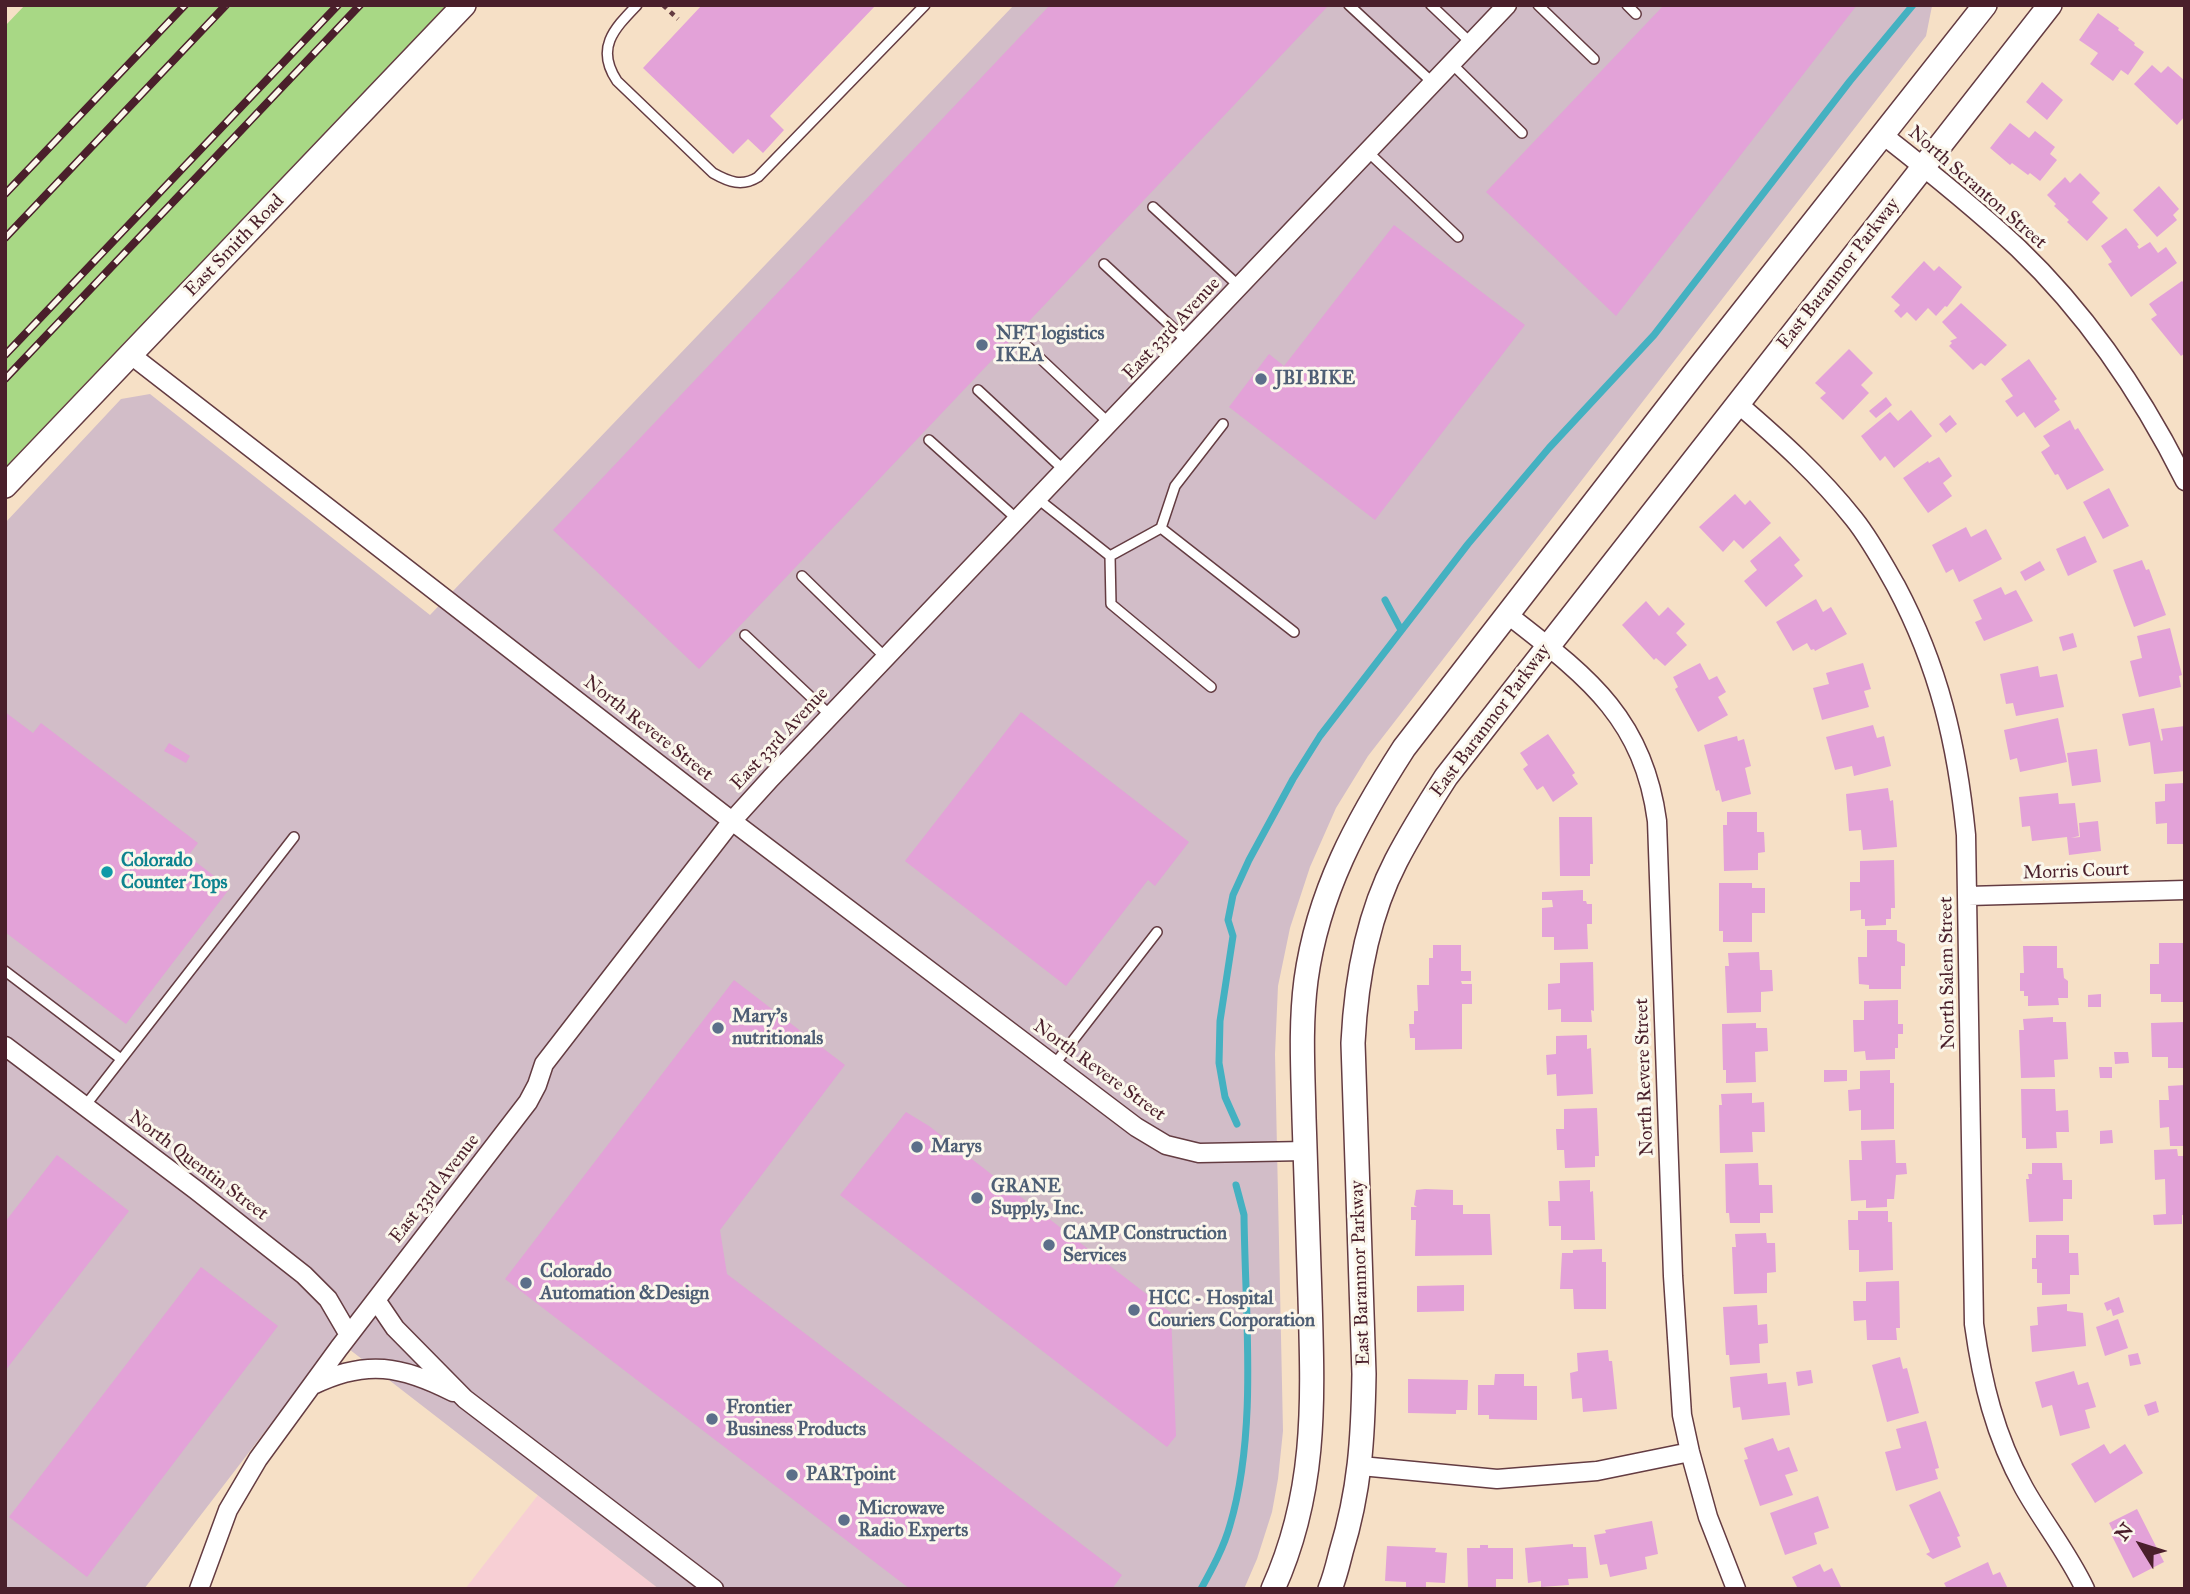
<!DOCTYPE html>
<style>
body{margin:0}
#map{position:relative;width:2190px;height:1594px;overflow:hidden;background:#f6e0c6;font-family:"IM FELL Great Primer",serif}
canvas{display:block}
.frame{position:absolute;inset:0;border:7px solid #4a1f2b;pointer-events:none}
.north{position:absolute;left:2106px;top:1510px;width:70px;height:70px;-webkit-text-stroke:5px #fbf7ec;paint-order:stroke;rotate:308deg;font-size:19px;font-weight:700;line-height:28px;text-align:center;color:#4a1f2b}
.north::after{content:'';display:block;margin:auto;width:24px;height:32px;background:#4a1f2b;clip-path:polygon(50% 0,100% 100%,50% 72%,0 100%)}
</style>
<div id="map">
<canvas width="2190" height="1594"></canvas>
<div class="frame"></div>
<div class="north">N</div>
</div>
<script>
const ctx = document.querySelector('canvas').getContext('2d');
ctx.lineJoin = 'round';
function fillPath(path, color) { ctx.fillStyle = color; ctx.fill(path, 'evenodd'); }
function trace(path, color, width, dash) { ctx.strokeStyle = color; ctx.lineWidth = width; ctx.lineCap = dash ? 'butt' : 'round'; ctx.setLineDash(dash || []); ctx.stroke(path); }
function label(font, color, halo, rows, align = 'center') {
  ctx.font = font + ' "IM FELL Great Primer",serif'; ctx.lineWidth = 6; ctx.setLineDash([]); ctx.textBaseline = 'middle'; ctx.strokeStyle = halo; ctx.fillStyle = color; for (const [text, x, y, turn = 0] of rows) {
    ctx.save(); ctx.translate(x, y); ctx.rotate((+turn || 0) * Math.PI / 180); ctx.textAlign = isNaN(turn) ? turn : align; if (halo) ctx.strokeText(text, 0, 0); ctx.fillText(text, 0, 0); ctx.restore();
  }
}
fillPath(new Path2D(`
 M538,1495L659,1589H465Z`), '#f7cfd4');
fillPath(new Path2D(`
 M1014,5L1932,6L1926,36L1368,756L1336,808L1310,867L1290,928L1278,986L1275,1054L1283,1431L1278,1479L1272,1512L1257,1559L1244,1589H659L336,1339L144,1589H5V523L121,399L150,394L430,615Z`), '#d2bdc8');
fillPath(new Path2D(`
 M25,5H448L5,470V26Z`), '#a8d885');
trace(new Path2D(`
 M1385,600L1401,630
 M1237,1124L1225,1097L1219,1063L1220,1021L1233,936L1228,920L1233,895L1249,860L1293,779L1320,736L1468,544L1549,448L1654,335L1850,81L1913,5
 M1201,1589C1212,1569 1224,1547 1230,1525C1258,1431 1245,1313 1244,1215L1236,1185`), '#44b1c1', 7);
fillPath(new Path2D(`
 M702,5H876L770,116L784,130L763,153L748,139L733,154L643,68Z
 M1050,5H1329L699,669L553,530Z
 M1664,5H1857L1616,316L1486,192Z
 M2098,13L2119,28L2118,30L2135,43L2134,45L2144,52L2128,75L2121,70L2113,81L2090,64L2098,53L2079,40Z
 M2152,65L2161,73L2168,66L2185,81V116L2177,125L2134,84Z
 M2042,82L2063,100L2047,120L2026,102Z
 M2010,123L2029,138L2035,131L2055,147L2050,154L2057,160L2040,181L2030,173L2028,175L2012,163L2010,165L1990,148Z
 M2080,173L2100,193L2092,202L2108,218L2087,241L2067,222L2069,220L2054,206L2056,204L2047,195L2065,177L2070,183Z
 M2159,186L2179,209L2173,215L2177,220L2157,237L2133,210Z
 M1394,225L1525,325L1375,520L1229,407L1269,354L1284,366Z
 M2126,228L2139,245L2137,246L2139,249L2150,242L2158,253L2166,247L2177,263L2131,297L2108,264L2112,262L2101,246Z
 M1924,261L1934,271L1939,266L1962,287L1947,307L1945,306L1936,316L1928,308L1916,321L1907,312L1901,318L1894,311L1900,305L1891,297Z
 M2182,281L2185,284V353L2181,356L2151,319L2157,315L2149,304Z
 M1961,303L2007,345L1985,366L1981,363L1973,370L1949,346L1952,343L1950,341L1957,338L1942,322Z
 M1849,349L1873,373L1861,385L1869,393L1843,420L1820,398L1826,393L1815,383Z
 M2029,359L2057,399L2054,401L2060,410L2035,428L2024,412L2017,417L2005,401L2013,396L2001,379Z
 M1886,397L1892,405L1876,418L1869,411Z
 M1911,410L1932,436L1894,468L1885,456L1880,461L1861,436L1890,412L1898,421Z
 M1950,415L1957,424L1946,433L1939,424Z
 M2070,420L2075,430L2078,428L2104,470L2067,490L2058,474L2055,475L2041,452L2050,446L2043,436Z
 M1939,457L1952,476L1943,483L1952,496L1928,513L1903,478L1928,461L1929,463Z
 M2109,488L2129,526L2103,539L2083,502Z
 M1735,494L1745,505L1750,500L1771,523L1743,549L1734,540L1723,552L1699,527Z
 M1966,527L1971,537L1986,529L2002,559L1959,582L1953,569L1946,573L1932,545Z
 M1780,536L1800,560L1794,565L1803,576L1766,607L1744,581L1757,570L1750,561Z
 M2085,536L2097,562L2068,576L2056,549Z
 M2142,560L2146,570L2149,569L2166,615L2134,627L2113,570Z
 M2040,561L2045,570L2025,581L2020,572Z
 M2001,587L2005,595L2016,590L2033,621L1984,641L1975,622L1982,619L1973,600Z
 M1816,599L1823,612L1831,607L1847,634L1815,651L1814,649L1811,650L1807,643L1793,651L1776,622Z
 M1646,601L1659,616L1668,607L1685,624L1676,633L1687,645L1665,666L1656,658L1654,660L1622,625Z
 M2170,628L2182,675L2179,676L2181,687L2139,697L2130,661L2142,658L2137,636Z
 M2073,633L2077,647L2063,651L2059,637Z
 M1700,663L1709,680L1717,676L1726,692L1718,697L1728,715L1698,732L1675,689L1678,687L1673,677Z
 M1863,663L1871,689L1864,691L1869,707L1822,720L1813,688L1829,684L1826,673Z
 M2038,666L2040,677L2057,674L2064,707L2016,716L2013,703L2006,704L2000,674Z
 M2154,708L2161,741L2163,740L2161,729L2185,726V771L2154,774L2150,742L2129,746L2122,714Z
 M5,712L33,733L41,723L198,843L188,856L230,888L126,1024L5,932Z
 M1021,712L1189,842L1155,886L1148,880L1066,986L905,861Z
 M2058,718L2067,762L2020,772L2017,758L2010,760L2004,730Z
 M1873,725L1877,738L1884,736L1891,766L1854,776L1852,766L1835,770L1826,737Z
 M1548,734L1575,773L1572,775L1578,784L1553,802L1543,786L1537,790L1523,769L1528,765L1520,753Z
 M1737,736L1738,741L1744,739L1751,766L1745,768L1751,794L1722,802L1719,790L1716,791L1704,745Z
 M169,743L190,756L186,763L164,751Z
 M2097,749L2101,782L2072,786L2067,753Z
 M2185,783V844H2167V823L2156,824L2155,802L2165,801V784Z
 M1888,788L1890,801L1893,800L1897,847L1863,850L1861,830L1849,831L1846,794Z
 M2058,793L2059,804L2075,803L2079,836L2071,838L2080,837L2079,823L2098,821L2101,851L2069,855L2067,837L2032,841L2030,826L2022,827L2019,797Z
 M1727,812H1757V832H1764L1765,852L1758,853V870L1724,871L1723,825H1727Z
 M1559,817H1592L1593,864H1590V876H1560Z
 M1894,860L1895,908H1891V919H1886V925L1865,926V919H1861V910L1850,911V882H1860V861Z
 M1719,883H1752V888H1765V913H1752V942H1723V931H1719Z
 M1583,890V901H1586L1587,904H1592V924H1587L1588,949L1554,950V937H1542V908L1553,907L1552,900H1542V892Z
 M1867,930H1897V941L1905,944V966H1901V989H1869V985L1859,984L1858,957H1867Z
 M2159,943H2185V1002H2161V994H2150V964H2159Z
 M1433,945H1461V971H1471V981H1461L1462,984H1472V1004H1462V1049L1415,1050V1038H1410L1409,1024H1414V1011H1418L1417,985H1429V958H1433Z
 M2023,946H2057V968H2063L2064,978L2068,981V998H2058L2059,1005L2028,1006V996H2024V991H2020V973H2024Z
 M1759,952L1760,970H1772L1773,991L1761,992V1012L1727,1013L1725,966H1729L1728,953Z
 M1593,962L1594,1011L1591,1010L1592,1022H1561V1009L1548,1010V984L1560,983V963Z
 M734,980L845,1065L720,1230L727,1274L1122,1575L1112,1589H910L505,1279Z
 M2101,994V1007H2088V995Z
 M1898,1000V1024H1903V1034H1898V1048H1895V1059L1866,1060L1865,1051L1854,1052L1853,1020H1864V1001Z
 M2053,1017V1022H2066L2068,1059L2054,1060L2055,1077L2021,1078L2019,1030H2024L2023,1019Z
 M2185,1022V1068H2168V1057H2152L2151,1023Z
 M1756,1023V1028H1767L1768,1051L1755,1052L1756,1082L1726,1083V1070H1723L1722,1024Z
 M1587,1035V1049L1591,1048L1593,1094L1557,1096L1556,1074L1547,1075L1546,1055L1556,1054V1036Z
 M2114,1052H2128L2129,1063L2115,1064Z
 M2099,1067H2112V1078H2100Z
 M1824,1070H1847V1081L1824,1082Z
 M1890,1070V1083H1894V1129L1861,1130V1110L1849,1111L1848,1090L1860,1089V1071Z
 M2185,1085V1146H2170L2169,1127L2160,1128L2159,1100H2169L2168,1086Z
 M2021,1089H2055L2056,1111L2068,1110L2069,1132H2056L2057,1148L2026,1149V1138H2022Z
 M1752,1093V1103L1764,1102L1765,1132H1752L1753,1152L1720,1153L1719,1105H1722L1721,1094Z
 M1597,1108L1599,1156H1595V1167L1565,1168L1564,1150H1557L1556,1129H1564V1109Z
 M906,1112L929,1126L1171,1313L1176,1436L1167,1447L840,1195Z
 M2112,1130L2113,1143L2100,1144V1131Z
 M1895,1140L1896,1163H1906L1907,1174L1896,1175L1894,1199H1887V1207L1866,1208V1200L1851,1201L1849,1160H1862L1861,1141Z
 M2177,1149L2178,1156H2185V1215H2182V1224L2154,1225L2153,1215L2166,1214L2165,1179L2155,1180L2154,1150Z
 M57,1155L129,1211L5,1371V1222Z
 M1758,1163L1759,1185H1772L1773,1213H1760V1223H1730L1729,1213H1726L1725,1164Z
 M2032,1163H2062L2063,1180H2072V1199H2063V1221L2029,1222L2026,1179H2029L2028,1174H2032Z
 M1590,1180V1192L1593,1191L1595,1240H1561V1226H1549L1548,1201H1560L1559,1181Z
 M1425,1189L1453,1190V1205H1463V1214H1490L1492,1255L1415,1256L1416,1220H1411V1207H1417L1414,1205L1416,1190Z
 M1858,1211H1888V1222H1892L1893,1270L1859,1272V1250H1849L1848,1220H1858Z
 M1766,1233L1767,1243H1775L1776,1272L1767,1273V1293L1734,1294L1732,1247H1736L1735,1234Z
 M2036,1235H2069V1253H2078L2079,1275H2070V1294L2042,1295V1283H2037V1269H2032V1258H2036Z
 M1602,1249V1262H1606V1309H1574L1573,1289H1560L1562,1253H1573V1250Z
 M201,1267L278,1326L87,1577L9,1517Z
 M1899,1281L1900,1328H1896L1897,1340H1867L1866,1320L1854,1321L1853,1301H1866V1282Z
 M1464,1285V1311L1417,1312V1286Z
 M2119,1297L2124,1312L2113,1316L2111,1309L2107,1311L2104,1303Z
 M2067,1304V1311L2083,1313L2086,1346L2032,1352L2030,1326L2038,1325L2037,1307Z
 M1757,1305L1758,1325L1767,1324L1768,1343L1759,1344L1760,1363L1730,1365L1729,1355H1726L1723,1307Z
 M2118,1319L2128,1348L2105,1356L2096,1327Z
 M1608,1350L1609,1361H1612L1617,1409L1583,1412L1582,1398L1572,1399L1570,1373L1578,1371L1577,1353Z
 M2138,1353L2141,1364L2130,1366L2128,1355Z
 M1900,1357L1903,1369L1907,1368L1919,1413L1887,1422L1872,1365Z
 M1811,1370L1813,1383L1798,1386L1796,1372Z
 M2074,1371L2078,1385L2088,1382L2096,1407L2085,1410L2090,1428L2060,1436L2052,1405L2042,1408L2035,1382Z
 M1767,1373L1768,1384L1786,1382L1790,1415L1742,1420L1740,1407L1733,1408L1730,1377Z
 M1495,1374H1524V1386H1537V1420L1489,1419V1415H1478V1385H1494Z
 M1408,1379L1468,1380L1467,1410H1456V1414L1408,1413Z
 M2156,1401L2159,1412L2148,1416L2144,1405Z
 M1926,1421L1939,1468L1935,1469L1938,1479L1896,1491L1885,1452L1901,1448L1896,1429Z
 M1773,1438L1778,1451L1789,1447L1798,1471L1785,1475L1793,1495L1760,1506L1744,1460L1748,1459L1744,1448Z
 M2104,1444L2110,1454L2125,1444L2143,1473L2095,1503L2071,1464Z
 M1940,1491L1960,1536L1957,1537L1961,1547L1933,1559L1926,1554L1930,1552L1909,1505Z
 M1818,1496L1829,1528L1814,1533L1817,1544L1785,1555L1770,1513Z
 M2137,1509L2164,1562L2133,1578L2111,1534L2114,1533L2109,1523Z
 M1652,1521L1658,1554L1645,1557L1647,1569L1610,1577L1607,1564L1600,1565L1594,1535L1606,1533L1605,1530Z
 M1573,1544V1547H1586L1588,1578L1568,1579L1569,1585L1541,1587V1581L1528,1583L1525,1548Z
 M1480,1545H1488V1548H1513V1579H1496V1589H1468L1467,1548H1480Z
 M1387,1546L1436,1548L1435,1552L1447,1553L1445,1583L1426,1582V1589H1406V1582L1385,1581Z
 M1988,1562L1993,1575L2000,1572L2008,1589H1947L1944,1583Z
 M1820,1564L1824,1572L1832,1568L1842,1589H1798L1792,1577Z`), '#e3a2d8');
const service = new Path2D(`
 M637,5C614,29 595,48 617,81L713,173C729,182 742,187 758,177L925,5
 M1349,5L1433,83
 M1431,5L1471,43
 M1538,5L1594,59
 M1627,5L1636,14
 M1452,64L1522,133
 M1368,152L1458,237
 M1153,207L1240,287
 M1104,264L1188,342
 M1025,344L1110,424
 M978,390L1065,471
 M929,440L1018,520
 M1038,499L1110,556L1111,604L1211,687
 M1161,528L1175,486L1223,424
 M1110,556L1161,528L1294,632
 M802,576L886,658
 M745,635L831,716
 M5,971L121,1059
 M1054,1065L1157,932
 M85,1106L294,837`);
const minor = new Path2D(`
 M1883,135C1929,171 1975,208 2018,248C2087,314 2142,395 2185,481
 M131,355L732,821L1136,1127L1166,1145L1199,1153L1305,1151
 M1737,403C1779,439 1819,475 1854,519C1870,539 1883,563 1896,586C1939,667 1957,744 1966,835L1974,1324C1982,1382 1995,1436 2024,1488C2043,1522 2068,1553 2085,1589
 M1507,614C1585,675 1643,716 1657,821L1673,1276L1682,1415L1690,1452L1708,1517L1736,1589
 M1968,896L2185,890
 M5,1046L196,1190L304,1275L328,1299L349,1335
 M376,1300L395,1328L465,1399L714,1589
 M313,1385C366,1359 402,1366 453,1392
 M1361,1466L1497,1479L1597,1471L1690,1452
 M199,1589L228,1510L258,1459L339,1348L528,1102L537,1085L544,1064L732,821L771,778L1507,5`);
const tertiary = new Path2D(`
 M5,486L464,5
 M1273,1589C1317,1492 1313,1401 1310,1298C1308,1238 1306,1178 1304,1118C1303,1072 1300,1026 1306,980C1318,892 1357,821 1404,748L1696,371L1985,5
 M1330,1589C1335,1577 1338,1564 1341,1552C1360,1490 1363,1438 1364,1374L1353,1043C1356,980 1367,917 1396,861C1411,832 1428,805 1446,777L2050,5`);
trace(service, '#643c42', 12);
trace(minor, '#643c42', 21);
trace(tertiary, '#643c42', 26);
trace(new Path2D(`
 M663,5L678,19`), '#643c42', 4.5, [5, 5]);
trace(service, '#fff', 9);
trace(minor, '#fff', 18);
trace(tertiary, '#fff', 23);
const rail = new Path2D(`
 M5,194L185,5
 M5,238L226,5
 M5,355L338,5
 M5,379L360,5`);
trace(rail, '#4a1f2b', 8);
trace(rail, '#fbf7ec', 5, [16]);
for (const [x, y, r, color] of [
 [982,345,7,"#5c6f8a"],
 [1261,379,7,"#5c6f8a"],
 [107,872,7,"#0f9aa8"],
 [718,1028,7,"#5c6f8a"],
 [917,1147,7,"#5c6f8a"],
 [977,1198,7,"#5c6f8a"],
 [1049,1245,7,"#5c6f8a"],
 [526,1283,7,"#5c6f8a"],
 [1134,1310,7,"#5c6f8a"],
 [712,1419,7,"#5c6f8a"],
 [792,1475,7,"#5c6f8a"],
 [844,1520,7,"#5c6f8a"]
]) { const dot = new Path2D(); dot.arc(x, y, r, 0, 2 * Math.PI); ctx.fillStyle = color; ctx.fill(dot); trace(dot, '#fbf7ec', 2.5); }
label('19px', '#4a1f2b', '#fbf7ec', [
 ["North Scranton Street",1977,188,41],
 ["East Smith Road",235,246,-46],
 ["East Baranmor Parkway",1839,274,-52],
 ["East 33rd Avenue",1172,329,-47],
 ["East Baranmor Parkway",1491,721,-53],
 ["North Revere Street",648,729,38],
 ["East 33rd Avenue",780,739,-47],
 ["Morris Court",2076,872,-2],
 ["North Salem Street",1948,973,-91],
 ["North Revere Street",1099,1071,36],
 ["North Revere Street",1645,1077,-92],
 ["North Quentin Street",198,1166,37],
 ["East 33rd Avenue",435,1189,-52],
 ["East Baranmor Parkway",1361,1273,-92]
]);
label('bold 19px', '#4e5e75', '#fbf7ec', [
 ["NFT logistics",996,334],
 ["IKEA",996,356],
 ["JBI BIKE",1275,379],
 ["Mary's",732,1017],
 ["nutritionals",732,1039],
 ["Marys",931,1147],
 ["GRANE",991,1187],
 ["Supply, Inc.",991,1209],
 ["CAMP Construction",1063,1234],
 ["Services",1063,1256],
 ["Colorado",540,1272],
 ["Automation &Design",540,1294],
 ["HCC - Hospital",1148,1299],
 ["Couriers Corporation",1148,1321],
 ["Frontier",726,1408],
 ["Business Products",726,1430],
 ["PARTpoint",806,1475],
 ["Microwave",858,1509],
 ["Radio Experts",858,1531]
], 'left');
label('bold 19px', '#0d838f', '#fbf7ec', [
 ["Colorado",121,861],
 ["Counter Tops",121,883]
], 'left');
</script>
